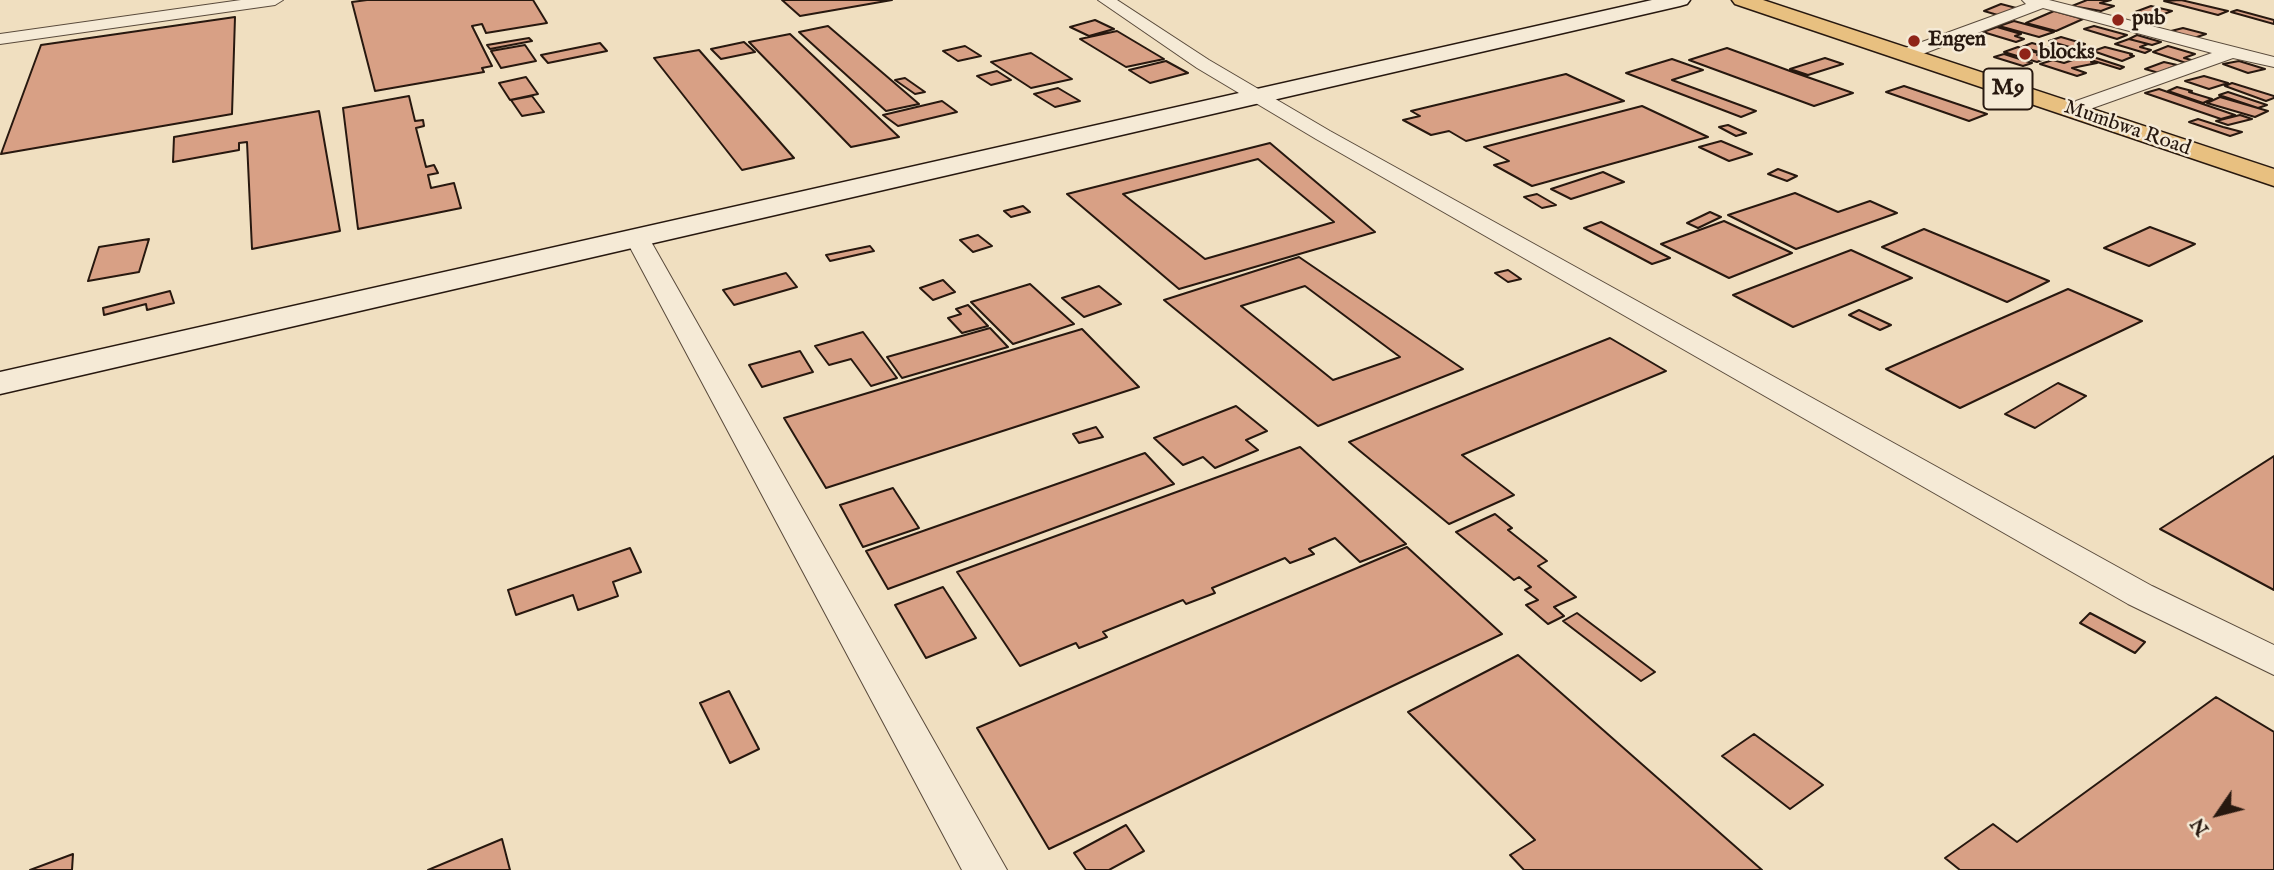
<!DOCTYPE html>
<style>
body{margin:0}
#map{position:relative;width:2274px;height:870px;overflow:hidden;background:#f0dfc0;font-family:"IM FELL English",serif}
canvas{display:block}
.north{position:absolute;left:2183px;top:779px;width:70px;height:70px;-webkit-text-stroke:5px #f5ead6;paint-order:stroke;rotate:235deg;font-size:19px;font-weight:700;line-height:28px;text-align:center;color:#27180f}
.north::after{content:'';display:block;margin:auto;width:24px;height:32px;background:#27180f;clip-path:polygon(50% 0,100% 100%,50% 72%,0 100%)}
</style>
<div id="map">
<canvas width="2274" height="870"></canvas>
<div class="north">N</div>
</div>
<script>
const ctx = document.querySelector('canvas').getContext('2d');
ctx.lineJoin = 'round';
function fillPath(path, color) { ctx.fillStyle = color; ctx.fill(path, 'evenodd'); }
function trace(path, color, width, dash) { ctx.strokeStyle = color; ctx.lineWidth = width; ctx.lineCap = dash ? 'butt' : 'round'; ctx.setLineDash(dash || []); ctx.stroke(path); }
function label(font, color, halo, rows, align = 'center') {
  ctx.font = font + ' "IM FELL English",serif'; ctx.lineWidth = 5; ctx.setLineDash([]); ctx.textBaseline = 'middle'; ctx.strokeStyle = halo; ctx.fillStyle = color; for (const [text, x, y, turn = 0] of rows) {
    ctx.save(); ctx.translate(x, y); ctx.rotate((+turn || 0) * Math.PI / 180); ctx.textAlign = isNaN(turn) ? turn : align; if (halo) ctx.strokeText(text, 0, 0); ctx.fillText(text, 0, 0); ctx.restore();
  }
}
const building = new Path2D(`
 M367,0H533L547,23L486,33L482,24L472,26L492,66L482,68L484,72L375,91L352,2Z
 M782,0H892L800,16Z
 M2087,0H2111L2100,3L2114,6L2101,11L2072,6Z
 M2181,0L2228,11L2218,15L2164,1Z
 M2001,4L2020,9L2001,16L1984,11Z
 M2151,6L2172,11L2156,17L2135,12Z
 M2237,10L2274,20V24L2231,12Z
 M2054,11L2083,19L2056,31L2026,23Z
 M235,17L232,114L1,154L41,45Z
 M1095,20L1114,29L1089,36L1070,27Z
 M2014,21L2054,32L2039,37L1999,26Z
 M828,26L919,104L886,111L799,32Z
 M2094,26L2127,35L2117,39L2084,29Z
 M1997,27L2021,34L2015,36L2024,39L2016,42L1983,32Z
 M2183,28L2206,34L2194,38L2171,31Z
 M1117,31L1164,59L1126,67L1080,39Z
 M790,34L899,137L851,147L749,42Z
 M2137,35L2161,42L2152,45L2129,39Z
 M2061,37L2085,44L2073,48L2049,41Z
 M529,38L532,41L490,49L487,45Z
 M2129,39L2148,44L2140,47L2151,50L2145,53L2115,44Z
 M744,42L755,52L721,59L711,49Z
 M600,43L607,51L548,63L541,55Z
 M2032,43L2072,54L2063,59L2022,47Z
 M525,45L536,61L501,68L491,51Z
 M965,46L981,56L958,61L943,51Z
 M2168,46L2195,54L2184,58L2195,61L2186,63L2153,52Z
 M2018,47L2041,54L2037,55L2047,58L2037,62L2004,52Z
 M2105,47L2132,54L2130,55L2134,56L2122,61L2093,51Z
 M1727,48L1790,71L1853,93L1814,106L1689,60Z
 M699,50L794,158L742,170L654,58Z
 M1031,53L1072,79L1031,88L991,62Z
 M2004,54L2032,63L2023,66L1994,57Z
 M2087,55L2124,67L2120,69L2094,61L2091,62L2097,63L2072,68L2086,73L2077,76L2040,64L2053,60L2064,63Z
 M1825,58L1843,64L1808,75L1790,69Z
 M1672,59L1703,70L1672,80L1756,111L1741,117L1626,73Z
 M1166,61L1188,73L1150,83L1129,70Z
 M2239,61L2265,69L2248,73L2223,64Z
 M2164,62L2177,65L2159,73L2145,69Z
 M997,71L1011,80L991,85L977,76Z
 M1566,74L1624,101L1466,141L1449,131L1431,135L1403,120L1420,116L1411,111Z
 M2204,76L2228,83L2209,89L2185,81Z
 M526,77L538,94L510,100L499,83Z
 M905,78L925,92L915,94L895,80Z
 M2232,83L2274,96V98L2266,101L2225,86Z
 M1904,86L1987,114L1969,121L1886,92Z
 M2177,87L2192,91L2189,92L2212,99L2203,103L2168,91Z
 M1058,88L1080,101L1055,107L1034,94Z
 M2159,89L2235,115L2221,119L2145,93Z
 M2228,92L2267,105L2258,108L2219,95Z
 M409,96L415,121L423,120L424,126L416,128L426,167L434,165L438,173L428,175L431,188L454,183L461,208L358,229L343,108Z
 M532,96L544,112L522,116L511,100Z
 M2220,97L2268,111L2255,117L2207,103Z
 M942,101L957,112L898,126L883,115Z
 M1642,106L1708,137L1532,186L1494,165L1509,161L1484,147Z
 M319,111L340,231L252,249L247,142L239,143V150L173,162L174,137Z
 M2240,115L2252,119L2228,125L2216,121Z
 M2198,119L2223,127L2242,132L2230,136L2189,122Z
 M1728,125L1746,133L1736,136L1719,127Z
 M1721,141L1752,154L1729,161L1699,147Z
 M1270,143L1375,232L1179,289L1067,194ZM1258,159L1334,222L1205,259L1123,194Z
 M1778,169L1797,176L1787,181L1768,174Z
 M1603,172L1624,182L1571,199L1551,189Z
 M1795,193L1838,212L1870,201L1897,213L1796,249L1728,215Z
 M1537,194L1556,205L1542,208L1524,197Z
 M1023,206L1030,212L1011,217L1004,211Z
 M1710,212L1721,217L1698,228L1687,223Z
 M1724,221L1792,253L1729,278L1661,244Z
 M1601,222L1670,258L1652,264L1584,228Z
 M2150,227L2195,244L2149,266L2104,248Z
 M1924,229L2049,281L2007,302L1882,247Z
 M978,235L992,246L973,252L960,240Z
 M149,239L139,272L88,281L99,247Z
 M870,246L874,251L830,261L826,255Z
 M1851,250L1912,278L1793,327L1733,295Z
 M1299,257L1463,369L1318,426L1164,300ZM1305,286L1400,357L1333,380L1241,306Z
 M1508,270L1521,279L1508,282L1495,273Z
 M786,273L797,287L734,305L723,290Z
 M943,280L955,292L933,300L920,288Z
 M1030,284L1074,324L1013,344L971,302Z
 M1099,286L1121,304L1084,317L1062,298Z
 M2068,289L2142,321L1960,408L1886,369Z
 M170,291L174,303L147,310L146,304L104,315L103,308Z
 M968,305L988,326L962,333L948,318L961,314L956,309Z
 M1859,310L1891,325L1880,330L1849,315Z
 M990,328L1008,347L902,378L887,357Z
 M1082,329L1139,387L826,488L784,418Z
 M863,332L897,378L871,386L851,359L829,365L815,346Z
 M1610,338L1666,371L1462,455L1514,495L1449,524L1349,442Z
 M800,351L813,372L762,387L749,365Z
 M2058,383L2086,396L2035,428L2005,414Z
 M1236,406L1267,431L1246,440L1258,450L1215,468L1203,457L1183,465L1154,438Z
 M1096,427L1103,437L1079,443L1073,434Z
 M1300,447L1406,544L1360,562L1335,538L1309,549L1314,554L1290,563L1285,558L1212,588L1215,593L1186,604L1183,600L1103,632L1107,637L1079,648L1076,643L1020,666L957,572Z
 M1145,453L1174,484L888,589L866,551Z
 M2274,456V590L2160,529Z
 M893,488L919,528L863,547L840,505Z
 M1495,514L1512,528L1508,530L1547,561L1538,566L1576,597L1554,607L1564,616L1548,624L1526,605L1538,600L1525,590L1531,587L1519,577L1514,580L1456,532Z
 M1407,547L1502,634L1049,849L977,728Z
 M630,548L641,572L613,582L618,596L578,610L573,595L516,615L508,590Z
 M943,587L976,638L926,658L895,605Z
 M1577,613L1655,672L1641,681L1563,621Z
 M2090,613L2145,642L2135,653L2080,623Z
 M1518,655L1762,870H1524L1510,855L1535,840L1408,712Z
 M729,691L759,749L730,763L700,703Z
 M2216,697L2274,732V870H1960L1945,858L1993,824L2017,842Z
 M1754,734L1823,785L1790,809L1722,756Z
 M1126,825L1144,851L1109,870H1086L1074,853Z
 M502,839L510,870H428Z
 M73,854L72,870H30Z`);
fillPath(building, '#d8a085');
trace(building, '#27180f', 2);
const street = new Path2D(`
 M241,0H283L275,5L0,44V34Z
 M1098,0H1117L1209,60L1330,131L2152,586L2274,645V675L2128,604L1316,139L1197,68Z
 M2022,0H2049L2274,57V67L2233,58L2090,109H2076L2073,105L2076,101L2212,53L2043,8L1912,58L1906,59L1897,54L1900,50L2026,4Z
 M637,231L645,233L649,238L1007,870H962L625,238L629,233Z`);
const secondary = new Path2D(`
 M1652,0H1690L1687,4L1680,6L0,394V372Z`);
const primary = new Path2D(`
 M1732,0H1763L2274,169V186L1735,4Z`);
trace(street, '#594a3b', 2);
trace(secondary, '#27180f', 3);
trace(primary, '#27180f', 3);
fillPath(street, '#f5ead6');
fillPath(secondary, '#f5ead6');
fillPath(primary, '#e8c080');
for (const [x, y, r, color] of [
 [2118,20,7,"#8f2418"],
 [1914,41,7,"#8f2418"],
 [2025,54,7,"#8f2418"]
]) { const dot = new Path2D(); dot.arc(x, y, r, 0, 2 * Math.PI); ctx.fillStyle = color; ctx.fill(dot); trace(dot, '#f5ead6', 2.5); }
label('bold 21px', '#27180f', '#f5ead6', [
 ["pub",2132,20],
 ["Engen",1928,41],
 ["blocks",2039,54]
], 'left');
label('21px', '#27180f', '#f5ead6', [
 ["Mumbwa Road",2127,129,19]
]);
for (const [x, y, w] of [
 [2008,89,49]
]) { const box = new Path2D(); box.roundRect(x - w / 2, y - 20.5, w, 41, 5); ctx.fillStyle = '#f5ead6'; ctx.fill(box); trace(box, '#27180f', 2); }
label('bold 24px', '#27180f', null, [
 ["M9",2008,89]
]);
</script>
